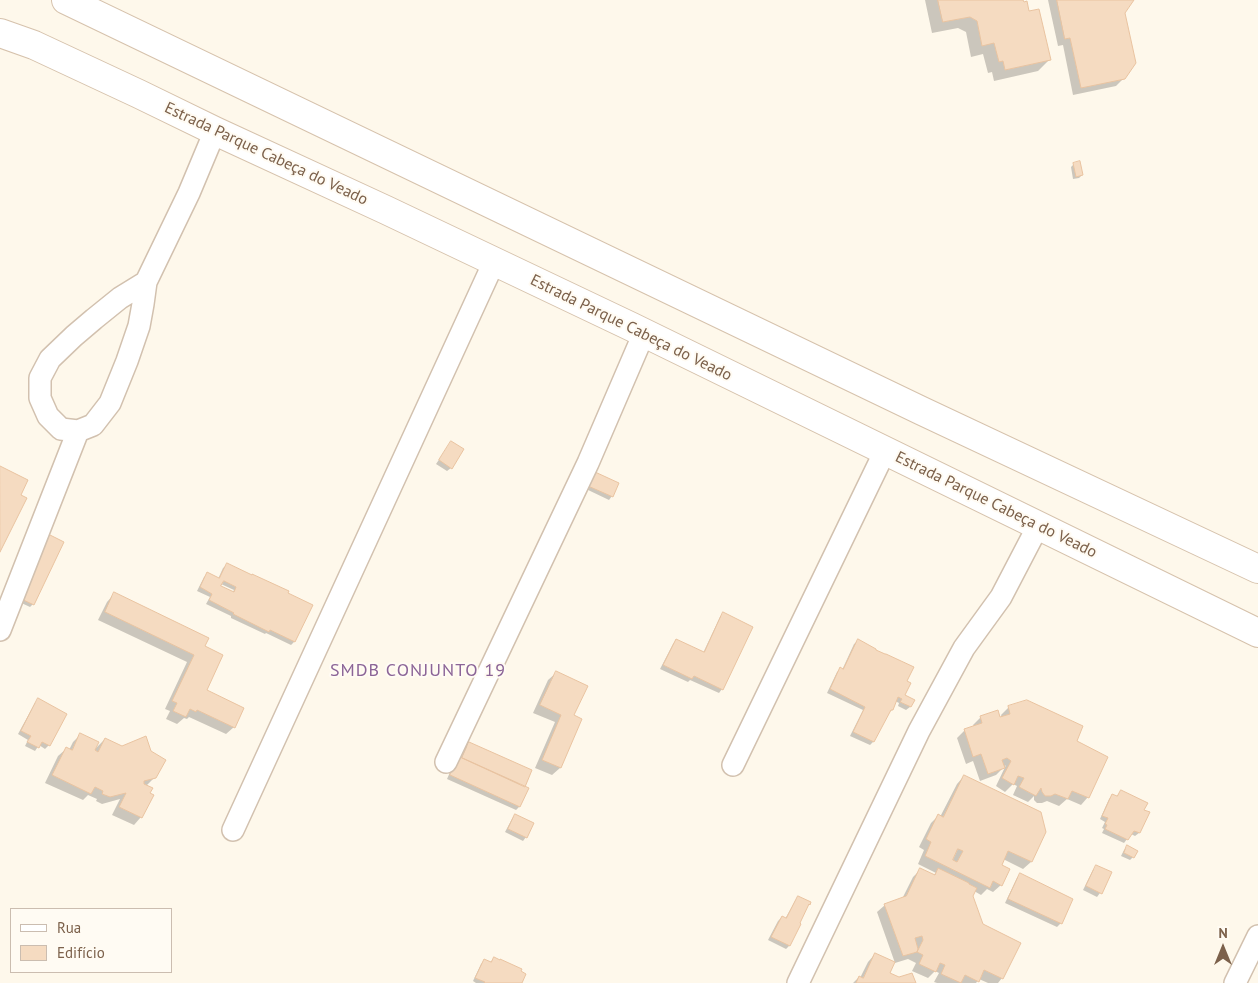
<!DOCTYPE html>
<meta charset="utf-8">
<style>
body{margin:0}
#map{position:relative;width:1258px;height:983px;overflow:hidden;background:#fef8eb;font-family:"PT Sans",sans-serif}
canvas{display:block}
.legend{position:absolute;left:10px;top:908px;width:162px;height:65px;box-sizing:border-box;background:#fffbf3;border:1px solid #cbbdb0;margin:0;padding:6px 9px;list-style:none;font-size:15px;color:#7c614b}
.legend li{display:flex;align-items:center;gap:10px;height:25px}
.legend b{width:25px;border:1px solid #cbbdb0}
.north{position:absolute;left:1198px;top:923px;width:50px;height:50px;-webkit-text-stroke:4px #fffbf3;paint-order:stroke;rotate:0deg;font-size:14px;font-weight:700;line-height:20px;text-align:center;color:#7c614b}
.north::after{content:'';display:block;margin:auto;width:18px;height:22px;background:#7c614b;clip-path:polygon(50% 0,100% 100%,50% 72%,0 100%)}
</style>
<div id="map">
<canvas width="1258" height="983"></canvas>
<ul class="legend">
<li><b style="height:6px;background:#fff"></b>Rua</li>
<li><b style="height:14px;background:#f5dbc1"></b>Edifício</li>
</ul>
<div class="north">N</div>
</div>
<script>
const ctx = document.querySelector('canvas').getContext('2d');
ctx.lineJoin = 'round';
function fillPath(path, color) { ctx.fillStyle = color; ctx.fill(path, 'evenodd'); }
function trace(path, color, width, dash) { ctx.strokeStyle = color; ctx.lineWidth = width; ctx.lineCap = dash ? 'butt' : 'round'; ctx.setLineDash(dash || []); ctx.stroke(path); }
function label(font, color, halo, rows, align = 'center') {
  ctx.font = font + ' "PT Sans",sans-serif'; ctx.lineWidth = 4; ctx.setLineDash([]); ctx.textBaseline = 'middle'; ctx.strokeStyle = halo; ctx.fillStyle = color; for (const [text, x, y, turn = 0] of rows) {
    ctx.save(); ctx.translate(x, y); ctx.rotate((+turn || 0) * Math.PI / 180); ctx.textAlign = isNaN(turn) ? turn : align; if (halo) ctx.strokeText(text, 0, 0); ctx.fillText(text, 0, 0); ctx.restore();
  }
}
fillPath(new Path2D(`
 M925,0H1022L1029,13L1049,60L1038,71L994,81L992,72L988,73L983,54L971,57L966,32L958,28L932,33Z
 M1048,0H1132L1124,13V78L1116,86L1073,95L1063,45L1058,46Z
 M1074,164L1082,175L1079,178L1073,179L1071,167Z
 M451,442V468L447,471L436,464Z
 M591,477L612,496L609,500L586,489Z
 M44,539L33,604L30,607L15,600Z
 M227,565L312,606L294,642L291,645L266,633L265,634L231,618V616L206,604L210,597L197,591L204,577L208,574L218,579L223,568ZM221,584L234,590L232,593L219,587Z
 M114,594L203,647L205,690L234,727L226,734L189,717L187,719L184,718L177,724L166,719L170,711L165,709L187,662L98,620L107,602Z
 M723,614L722,689L719,693L690,680L688,682L660,669L673,644L676,640L703,653L720,617Z
 M858,641L905,681L903,696L913,700L910,707L906,710L898,706L899,703L895,701L892,710L888,713L873,742L870,745L850,736L863,710L827,693L837,672L841,669L842,670L854,644Z
 M556,673L573,716L581,719L560,768L552,775L535,768L555,722L533,713L548,680Z
 M38,700L49,745L45,749L39,745L35,751L25,746L28,740L18,734L35,703Z
 M1009,707L1075,742L1088,797L1081,805L1067,799L1059,806L1047,801L1042,803H1037L1034,800V796L1028,802L1013,795L1017,786L1013,784L1005,792L996,786L1006,765L996,775L980,781L973,761L966,764L957,738L964,731L974,727L973,725L981,717L999,719L1002,718L1001,715Z
 M80,735L94,750L105,739L155,777L146,786L141,817L134,825L112,815L120,799L102,804L96,801L97,799L88,795L83,800L45,783L58,756L66,749L69,750L73,742Z
 M470,743L523,787L527,789L519,807L516,810L447,779L455,761L461,759L466,747Z
 M964,776L1045,832L1031,862L1023,869L1003,859L1000,865L1001,885L993,892L987,889L981,895L974,891L972,896L1002,978L998,983H988L979,979L976,983H937L934,982L939,973L935,971L928,978L912,971L916,963L908,959L895,963L877,912L885,905L902,899L913,877L920,870L933,875L936,873L918,864L924,850L919,847L931,823L938,816L940,817L957,784Z
 M1121,791L1143,810L1139,833L1135,836L1131,834L1124,843L1102,833L1104,829L1102,828L1105,822L1100,819L1109,799L1113,795L1116,797Z
 M515,815L526,837L523,841L505,832L512,819Z
 M1127,847L1133,857L1130,860L1121,856L1124,850Z
 M1097,867L1110,873L1100,893L1097,897L1083,890L1093,870Z
 M1020,875L1061,923L1057,927L1005,903L1017,878Z
 M798,897L810,903L806,908L799,924L789,946L786,949L768,940L778,921L782,917L785,919L795,901Z
 M875,954L888,974L915,983H853L859,977L860,978L868,962Z
 M494,959L521,983H476L473,981L481,964L484,961L490,962Z`), '#0003');
const building = new Path2D(`
 M938,0H1023L1024,2L1027,1L1029,11L1039,9L1051,60L1005,70L1003,61L999,62L994,43L982,46L977,21L970,17L943,22Z
 M1057,0H1134L1125,13L1136,63L1125,79L1081,88L1070,38L1065,39Z
 M1080,161L1083,175L1076,177L1073,163Z
 M451,441L464,449L452,469L439,460Z
 M0,466L28,480L21,495L27,498L0,552Z
 M595,472L619,483L613,497L588,486Z
 M48,534L64,542L34,605L17,597Z
 M227,563L252,575V574L289,591L288,593L313,605L295,642L270,630L269,632L233,614L234,613L209,600L212,594L200,587L207,572L219,578ZM224,581L236,587L234,592L221,586Z
 M114,592L209,638L205,646L223,655L207,690L244,708L235,728L197,710L196,712L190,709L186,717L173,711L177,703L172,701L194,655L105,612Z
 M723,612L753,627L723,690L694,676L692,679L663,665L676,639L704,652Z
 M858,639L876,649V650L885,654H886L914,667L907,681L911,683L905,695L915,700L911,707L900,702L902,699L898,697L893,710H891L874,742L853,732L865,707L830,689L840,667L843,669Z
 M556,671L588,686L574,715L582,719L561,768L542,760L561,715L540,705Z
 M38,698L67,714L50,746L42,742L39,748L27,742L31,736L21,731Z
 M1027,700L1083,726L1077,741L1108,757L1089,798L1072,791L1068,799L1055,794L1051,796H1045L1042,792L1041,788L1036,796L1019,787L1024,778L1018,776L1014,785L1002,778L1011,761L1007,758L1002,760L1005,768L988,774L981,754L973,757L964,729L982,723L980,716L998,710L1000,717L1010,714L1008,706Z
 M80,733L99,742L95,750L98,752L105,738L122,746L146,736L151,751L166,760L156,778L144,781V784L153,788L150,793L154,795L142,818L119,807L126,793L110,797L102,794L103,791L95,787L91,794L52,775L66,747L72,750Z
 M469,742L532,770L525,787L462,758Z
 M458,756L529,788L520,807L450,775Z
 M964,775L1041,812L1046,832L1032,862L1008,851L1002,865L1010,869L1002,886L993,881L990,888L925,856L931,842L926,839L938,814L943,817ZM958,849L963,851L957,862L953,860Z
 M1121,790L1148,803L1144,810L1150,812L1140,833L1134,831L1128,840L1105,829L1107,825L1105,824L1108,818L1102,816L1112,794L1117,796Z
 M515,814L534,823L527,838L508,829Z
 M1127,845L1138,851L1134,858L1124,853Z
 M1096,865L1112,872L1102,894L1086,886Z
 M920,868L935,875L938,868L969,883V884L977,888L973,896L983,924L1021,943L1003,979L984,970L979,982L965,975L961,983L941,974L945,965L940,963L936,972L919,964L923,955L917,952L923,940L922,936L915,938L918,949L917,952L903,956L884,904L906,896Z
 M1020,873L1073,899L1062,924L1008,899Z
 M798,896L811,902L810,905L809,904L800,923L801,924L790,946L771,937L782,916L786,918Z
 M875,953L895,962L890,973L899,977L912,973L916,983H856L859,976L863,978Z
 M494,957L500,960V959L522,969L521,971L526,974L522,983H484L485,982L475,978L484,959L491,962Z`);
fillPath(building, '#f5dbc1');
trace(building, '#e9c3a0', 1);
const street = new Path2D(`
 M146,282L120,298L94,319L74,336L50,359L40,378V398L48,416L61,429L78,431L93,425L110,403L127,361L139,326L143,304L146,282L189,193L215,131
 M0,630L78,431
 M446,762L588,463L644,333
 M733,765L885,451
 M233,830L494,262
 M798,983L919,731L964,648L1001,597L1038,526
 M1235,983L1258,936`);
const secondary = new Path2D(`
 M66,0L922,411L1258,569
 M0,33L34,45L139,94L215,131L386,210L632,327L1258,633`);
trace(street, '#d2c1af', 24);
trace(secondary, '#d6c2ac', 30);
trace(street, '#fff', 21);
trace(secondary, '#fff', 28);
label('16px', '#7c614b', '#fffbf3', [
 ["Estrada Parque Cabeça do Veado",266,154,25],
 ["Estrada Parque Cabeça do Veado",631,328,26],
 ["Estrada Parque Cabeça do Veado",996,505,26]
]);
ctx.letterSpacing = '1px';
label('18px', '#8b6497', '#fffbf3', [
 ["SMDB CONJUNTO 19",418,671]
]);
ctx.letterSpacing = '0px';
</script>
